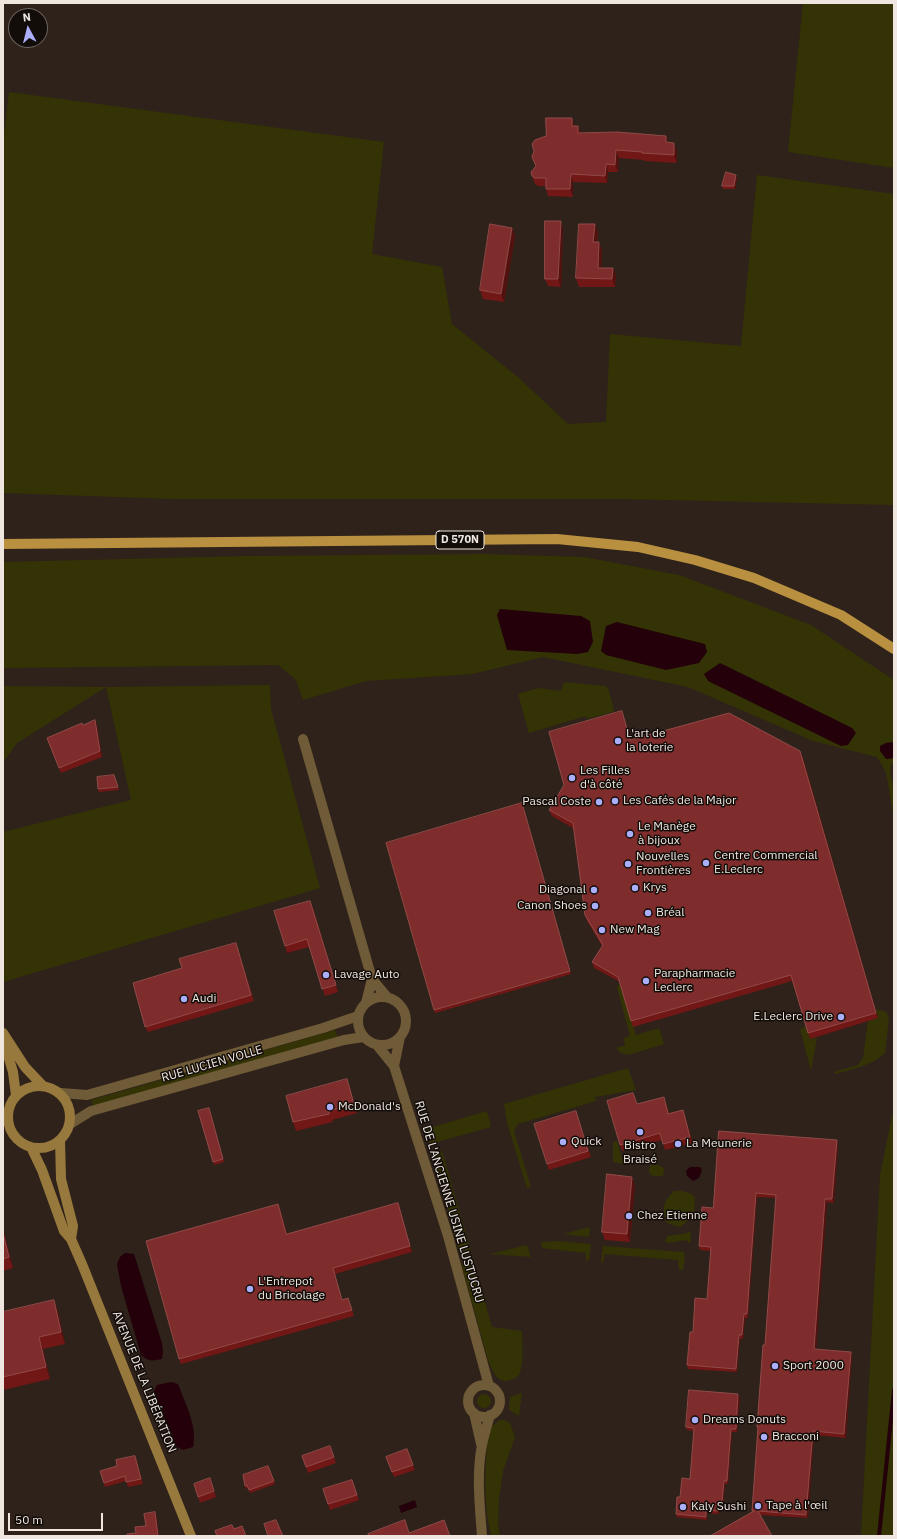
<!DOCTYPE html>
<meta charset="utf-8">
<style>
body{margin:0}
#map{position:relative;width:897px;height:1539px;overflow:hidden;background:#2f221a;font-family:"IBM Plex Sans",sans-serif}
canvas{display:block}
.frame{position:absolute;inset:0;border:4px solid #efe6e0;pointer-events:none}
.north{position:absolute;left:8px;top:8px;width:40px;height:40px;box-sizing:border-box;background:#130d09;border:1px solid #6b645f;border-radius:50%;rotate:353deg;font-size:11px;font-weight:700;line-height:16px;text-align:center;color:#efe6e0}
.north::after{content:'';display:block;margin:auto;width:14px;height:18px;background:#abaffb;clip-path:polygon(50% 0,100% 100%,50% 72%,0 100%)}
.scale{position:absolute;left:8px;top:1513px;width:95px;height:18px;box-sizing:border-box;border:2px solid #efe6e0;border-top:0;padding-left:5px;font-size:12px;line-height:14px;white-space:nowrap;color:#efe6e0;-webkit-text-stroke:3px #130d09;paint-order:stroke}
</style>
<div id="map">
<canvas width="897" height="1539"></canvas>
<div class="frame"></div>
<div class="north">N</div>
<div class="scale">50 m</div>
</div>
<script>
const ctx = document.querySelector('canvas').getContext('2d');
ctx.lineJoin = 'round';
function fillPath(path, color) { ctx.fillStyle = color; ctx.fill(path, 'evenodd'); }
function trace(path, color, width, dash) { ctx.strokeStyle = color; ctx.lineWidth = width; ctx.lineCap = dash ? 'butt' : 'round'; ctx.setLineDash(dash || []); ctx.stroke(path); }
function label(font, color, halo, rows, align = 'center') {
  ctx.font = font + ' "IBM Plex Sans",sans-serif'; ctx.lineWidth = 3; ctx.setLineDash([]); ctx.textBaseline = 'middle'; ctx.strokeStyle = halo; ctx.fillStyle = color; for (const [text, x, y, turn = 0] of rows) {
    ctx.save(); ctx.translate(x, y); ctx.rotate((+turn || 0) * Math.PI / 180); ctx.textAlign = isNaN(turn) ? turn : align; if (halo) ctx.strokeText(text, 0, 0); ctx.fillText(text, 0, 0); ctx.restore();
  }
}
fillPath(new Path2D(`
 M803,3H894V168L788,152Z
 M9,92L384,142L372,254L442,267L452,324L519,378L568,424L606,422L610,334L741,346L757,175L894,194V505L619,499H174L3,493V145Z
 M485,554L584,557L679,575L811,625L894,680V742L886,743V759L894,758V764L891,765L890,771L894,790V819L886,772L877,757L813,741L688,687L543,657L472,674L366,681L303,700L296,680L278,665L3,668V562L246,556ZM720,663L852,728L856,733Z
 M564,682L605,686L608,688L614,710L613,712L587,719L586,716L529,733L518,694L538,688L561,691Z
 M270,685L271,709L320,888L3,982V832L131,800L106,687L17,743L3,763V686L106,687Z
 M620,983L636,1035L659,1028L664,1044L629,1055L621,1053L616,1048L625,1045L624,1038L630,1036L617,988Z
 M876,1009L886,1012L889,1018L885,1053C871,1066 853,1069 835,1074L834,1072L858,1065L863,1058L868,1021L878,1018Z
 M807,1026L810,1039L817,1038L811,1071L800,1029Z
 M335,1030L338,1037L94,1107L91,1100Z
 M628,1068L636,1090L595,1097L596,1101L518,1124L514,1131L531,1187L527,1188L507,1123L504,1104Z
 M894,1106V1536H861L880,1175Z
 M487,1111L491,1127L430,1144L426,1129Z
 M617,1141L624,1164L613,1162V1142Z
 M442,1151L471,1252L460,1255L432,1153Z
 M650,1165H658L664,1168L663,1176H653L650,1174L649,1171Z
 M674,1191C682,1191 688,1190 695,1197L694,1216L680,1227L667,1223C661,1209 663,1202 674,1191Z
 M590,1227L589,1237L563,1234Z
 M690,1231L691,1240L690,1244L687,1240L668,1243L665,1241L668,1236L687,1233Z
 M558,1241L591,1244L589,1260L586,1261V1253L542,1248L541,1242Z
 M527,1245L531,1257L490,1254Z
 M603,1246L684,1252L685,1258L683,1270H679L678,1260L605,1254L603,1263L601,1262Z
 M473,1260L492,1327L522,1331C522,1344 524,1360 520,1372C518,1377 515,1379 511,1380C497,1385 492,1370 488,1360L461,1263Z
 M522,1393L519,1416L509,1410L510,1397Z
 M477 1401a7 7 0 1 1 14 0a7 7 0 1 1-14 0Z
 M500,1420H504L510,1423L515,1437L503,1471L499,1499L498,1524L500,1536H491L487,1515L485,1486L487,1443L492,1426Z`), '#333306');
fillPath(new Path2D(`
 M500,609L581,616L590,621L593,642L588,652L577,654L507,650L497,615Z
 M617,622L705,644L707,652L699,663L666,670L606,655L601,651L606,626Z
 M720,663L852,728L856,733L848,745L841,746L708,681L704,674Z
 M894,742V758L886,759L880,751V746L886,743Z
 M690,1167H700L702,1170L699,1178L693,1181L687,1176L686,1171Z
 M125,1253L134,1254L162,1343L163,1352L162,1359C152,1361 149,1362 141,1355L121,1286L117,1264L120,1257Z
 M171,1382L178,1384C185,1403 198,1427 193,1447L183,1450L174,1445L154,1391L157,1385Z
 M415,1500L417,1507L401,1513L399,1506Z`), '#23000a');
trace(new Path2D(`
 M879,1536L894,1390`), '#23000a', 4);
trace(new Path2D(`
 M303,739L372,979L387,997
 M358 1021a24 24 0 1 1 48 0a24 24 0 1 1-48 0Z
 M366,1003L372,979
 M377,1045L394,1066L448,1236L489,1386
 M394,1066L400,1037
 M61,1093L87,1095L323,1028L358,1016
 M70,1124L91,1111L344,1040L363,1037
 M468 1401a16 16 0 1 1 32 0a16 16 0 1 1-32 0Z
 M474,1413L481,1444
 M482,1536C480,1508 476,1474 482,1445C484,1435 487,1425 490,1415`), '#6f5b37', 10);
trace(new Path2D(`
 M3,1033L25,1067L42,1085
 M4,1042L13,1072L16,1095
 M8 1117a31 31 0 1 1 62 0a31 31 0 1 1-62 0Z
 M60,1140L61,1179L73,1226L71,1239
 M31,1147L42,1170L64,1231L71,1239L82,1264L191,1536`), '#98793d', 10);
trace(new Path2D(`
 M3,544L557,539L638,547L695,560L754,578L841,615L894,649`), '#b99040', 10);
fillPath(new Path2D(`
 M575,126H574H578L581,133L666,136L668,143L677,151V163L644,161V160L619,158L618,172H608L607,183L573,182V197L548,196L546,189V186H538L535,184L532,176L536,167L532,157Z
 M737,178L735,189H723L722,186Z
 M512,228L515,236L504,302L483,299L480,290Z
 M563,229L561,287L548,286L545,279Z
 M598,232L597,242H599L602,250L601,268H613L616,276L615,287H579L576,278Z
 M624,717L631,740L800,751L878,1018L810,1039L792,981L633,1027L620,982L594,968L592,962L602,946L587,921L585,915L573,828L552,816L549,810Z
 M83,725H97L102,757L61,773L49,744Z
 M114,775L119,790L99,792L98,789Z
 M522,803L571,974L435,1013L434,1010Z
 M313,908L338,992L325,996L309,947L287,953L285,946Z
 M238,949L254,1001L148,1032L145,1027L182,968Z
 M350,1088L357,1113L332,1120L333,1122L296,1131L293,1122Z
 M666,1103L669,1113L683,1110L693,1143L665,1150L662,1140L622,1151L620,1145L637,1104Z
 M209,1108L224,1162L214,1165L213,1162Z
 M578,1117L591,1157L549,1170L547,1164Z
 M837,1140L838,1144L834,1203L827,1202L816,1349L851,1352L852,1355L846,1438L814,1435L808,1518L760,1515L752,1512V1511L758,1431L757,1427L765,1345L776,1198L757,1197L748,1318H745L743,1339H740L737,1372L688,1369L687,1365L693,1332L707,1299L711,1251L700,1250L699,1246L713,1208Z
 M632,1177L635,1185L630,1242L605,1240L602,1232Z
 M398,1203L412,1252L335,1274L342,1300L348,1298L354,1316L181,1364L179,1359L280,1209L287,1234Z
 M3,1228L13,1268L3,1271Z
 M58,1311L65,1344L43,1349L50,1379L3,1390V1312Z
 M740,1397L737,1432H732L728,1484H725L723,1505L720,1504L719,1514L707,1513V1520L677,1517L676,1514L680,1497L690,1479L694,1431L687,1430L686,1427Z
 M330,1446L336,1463L308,1473L302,1456Z
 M407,1449L415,1470L394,1477L386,1457Z
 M135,1456L143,1484L128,1487L126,1481L105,1487L100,1471L117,1466Z
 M268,1466L275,1484L250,1493L248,1488L246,1489L245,1486Z
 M210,1478L216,1497L200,1503L194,1484Z
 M352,1480L359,1500L330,1510L323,1489Z`), '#711716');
fillPath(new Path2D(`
 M572,118L575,126L574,134L572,126Z
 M578,126L581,134L578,133Z
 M666,136L669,144L666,142Z
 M674,143L677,151V163L674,155Z
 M616,150L619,158L618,172L615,165Z
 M606,164L608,172L607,183L605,176Z
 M571,174L573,182V197L570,189Z
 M736,175L737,178L735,189L734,186Z
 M561,221L563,229L561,287L558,279Z
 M595,224L598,232L596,250L593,242Z
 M512,228L515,236L504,302L501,294Z
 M599,242L602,250L601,276L598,268Z
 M613,268L616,276L615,287L612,279Z
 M95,720L97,725L102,757L100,751Z
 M800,751L803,757L878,1018L876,1013Z
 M310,901L313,908L338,992L336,985Z
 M347,1079L350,1088L357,1113L354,1104Z
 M683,1110L685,1116L693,1143L690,1137Z
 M837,1140L838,1144L834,1203L832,1199Z
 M632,1177L635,1185L630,1242L627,1234Z
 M756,1193L757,1197L748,1318L747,1314Z
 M825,1199L827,1202L816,1352L814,1349Z
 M398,1203L400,1208L412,1252L410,1246Z
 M3,1228L13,1268L9,1257L3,1233Z
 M54,1300L58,1311L65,1344L61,1332Z
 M744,1314L745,1318L743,1339L742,1335Z
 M739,1335L740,1339L737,1372L736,1369Z
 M39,1337L43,1349L50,1379L46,1367Z
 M851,1352L852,1355L846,1438L844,1434Z
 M738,1394L740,1397L737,1432L736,1429Z
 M731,1429L732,1432L728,1484L727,1481Z
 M813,1431L814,1435L808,1518L806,1515Z
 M135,1456L137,1461L143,1484L141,1479Z
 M724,1481L725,1484L723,1505L722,1502Z
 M719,1501L720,1504L719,1514L718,1511Z
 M706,1510L707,1513V1520L706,1517Z
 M155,1512L157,1517L159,1536H158Z`), '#51120f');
const building = new Path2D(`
 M546,118H572V126H578V133L617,132L666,136V142L674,143V155L642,153V152L616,150L615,165L606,164L605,176L571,174L570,189H546V178H535L532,176L531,172L536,166L532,157L534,151L532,144L535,140L546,136Z
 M726,172L736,175L734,186H722Z
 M545,221H561L558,279H545Z
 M490,224L512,228L501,294L480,290Z
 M579,224H595L593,242H599L598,268H613L612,279L576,278Z
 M622,711L630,740L729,713L800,751L876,1013L808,1033L791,975L631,1021L618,977L592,962L603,945L585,915L573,823L549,810L564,785L549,732Z
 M95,720L100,751L59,768L47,738L82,723L83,725Z
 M114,775L118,787L98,789L97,777Z
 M522,803L570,971L434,1010L386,843Z
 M310,901L336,985L322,989L307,939L285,946L274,911Z
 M236,943L251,995L145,1027L133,983L182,968L179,959Z
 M347,1079L354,1104L329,1111V1114L293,1122L286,1096Z
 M633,1093L637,1104L664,1097L668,1114L683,1110L690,1137L663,1144L660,1133L620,1145L607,1101Z
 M209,1108L223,1159L213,1162L198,1111Z
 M576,1111L588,1151L547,1164L534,1124Z
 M719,1131L837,1140L832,1199H825L814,1349L851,1352L844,1434L813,1431L806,1515L758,1511L772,1536H710L754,1511H752L758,1427H757L763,1345H765L776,1195L756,1193L747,1314H744L742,1335H739L736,1369L687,1365L690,1332H693L695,1298L707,1299L711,1247L699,1246L702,1207L713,1208Z
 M607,1174L632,1177L627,1234L602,1232Z
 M398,1203L410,1246L333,1268L342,1300L348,1298L352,1310L179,1359L146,1241L278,1204L286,1234Z
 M3,1233L9,1257L3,1259Z
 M54,1300L61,1332L39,1337L46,1367L3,1377V1312Z
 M689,1390L738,1394L736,1429H731L727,1481H724L722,1502L719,1501L718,1511L706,1510V1517L676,1514L677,1497H680L682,1478L690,1479L694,1428L686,1427Z
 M330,1446L334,1457L306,1467L302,1456Z
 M407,1449L413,1465L392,1472L386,1457Z
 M135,1456L141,1479L126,1482L125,1476L104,1483L100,1471L117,1466L116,1460Z
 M268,1466L274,1481L249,1490L247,1485L245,1486L243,1475Z
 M210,1478L214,1491L198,1497L194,1484Z
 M352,1480L357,1495L328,1504L323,1489Z
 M155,1512L158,1536H127V1534L136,1533L135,1527L146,1526L144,1514Z
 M276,1520L283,1536H268L264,1524Z
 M405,1520L409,1533L444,1520L450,1536H369L368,1534Z
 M232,1525L234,1529L242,1526L246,1536H217L215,1531Z`);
fillPath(building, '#7f2d2c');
trace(building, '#904a48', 1);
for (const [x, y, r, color] of [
 [618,741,4,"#abaffb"],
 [572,778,4,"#abaffb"],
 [615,801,4,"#abaffb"],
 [599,802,4,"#abaffb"],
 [630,834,4,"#abaffb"],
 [706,863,4,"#abaffb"],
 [628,864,4,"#abaffb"],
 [635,888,4,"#abaffb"],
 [594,890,4,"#abaffb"],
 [595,906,4,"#abaffb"],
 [648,913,4,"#abaffb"],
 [602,930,4,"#abaffb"],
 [326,975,4,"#abaffb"],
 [646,981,4,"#abaffb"],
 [184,999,4,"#abaffb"],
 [841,1017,4,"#abaffb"],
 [330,1107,4,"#abaffb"],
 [640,1132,4,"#abaffb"],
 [563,1142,4,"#abaffb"],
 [678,1144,4,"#abaffb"],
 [629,1216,4,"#abaffb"],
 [250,1289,4,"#abaffb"],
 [775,1366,4,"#abaffb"],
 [695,1420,4,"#abaffb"],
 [764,1437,4,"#abaffb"],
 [758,1506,4,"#abaffb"],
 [683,1507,4,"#abaffb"]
]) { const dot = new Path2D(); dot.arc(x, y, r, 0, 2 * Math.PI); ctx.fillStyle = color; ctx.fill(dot); trace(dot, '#130d09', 1.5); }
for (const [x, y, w] of [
 [460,540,48]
]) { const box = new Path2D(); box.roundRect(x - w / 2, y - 9, w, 18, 3); ctx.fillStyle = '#130d09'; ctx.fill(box); trace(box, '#efe6e0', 1); }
label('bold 11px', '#efe6e0', null, [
 ["D 570N",460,540]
]);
label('12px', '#efe6e0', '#130d09', [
 ["L'art de",626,734],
 ["la loterie",626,748],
 ["Les Filles",580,771],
 ["d'à côté",580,785],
 ["Les Cafés de la Major",623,801],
 ["Pascal Coste",591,802,"right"],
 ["Le Manège",638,827],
 ["à bijoux",638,841],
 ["Centre Commercial",714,856],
 ["E.Leclerc",714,870],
 ["Nouvelles",636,857],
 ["Frontières",636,871],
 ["Krys",643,888],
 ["Diagonal",586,890,"right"],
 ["Canon Shoes",587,906,"right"],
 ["Bréal",656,913],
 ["New Mag",610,930],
 ["Parapharmacie",654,974],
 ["Leclerc",654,988],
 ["Lavage Auto",334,975],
 ["Audi",192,999],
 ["E.Leclerc Drive",833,1017,"right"],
 ["McDonald's",338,1107],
 ["Quick",571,1142],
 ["La Meunerie",686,1144],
 ["Bistro",640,1146,"center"],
 ["Braisé",640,1160,"center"],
 ["Chez Etienne",637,1216],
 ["L'Entrepot",258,1282],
 ["du Bricolage",258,1296],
 ["Sport 2000",783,1366],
 ["Dreams Donuts",703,1420],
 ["Bracconi",772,1437],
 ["Tape à l'œil",766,1506],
 ["Kaly Sushi",691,1507]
], 'left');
label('12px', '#efe6e0', '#130d09', [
 ["RUE LUCIEN VOLLE",212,1064,-16],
 ["RUE DE L'ANCIENNE USINE LUSTUCRU",449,1202,73],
 ["AVENUE DE LA LIBÉRATION",144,1382,68]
]);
</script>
